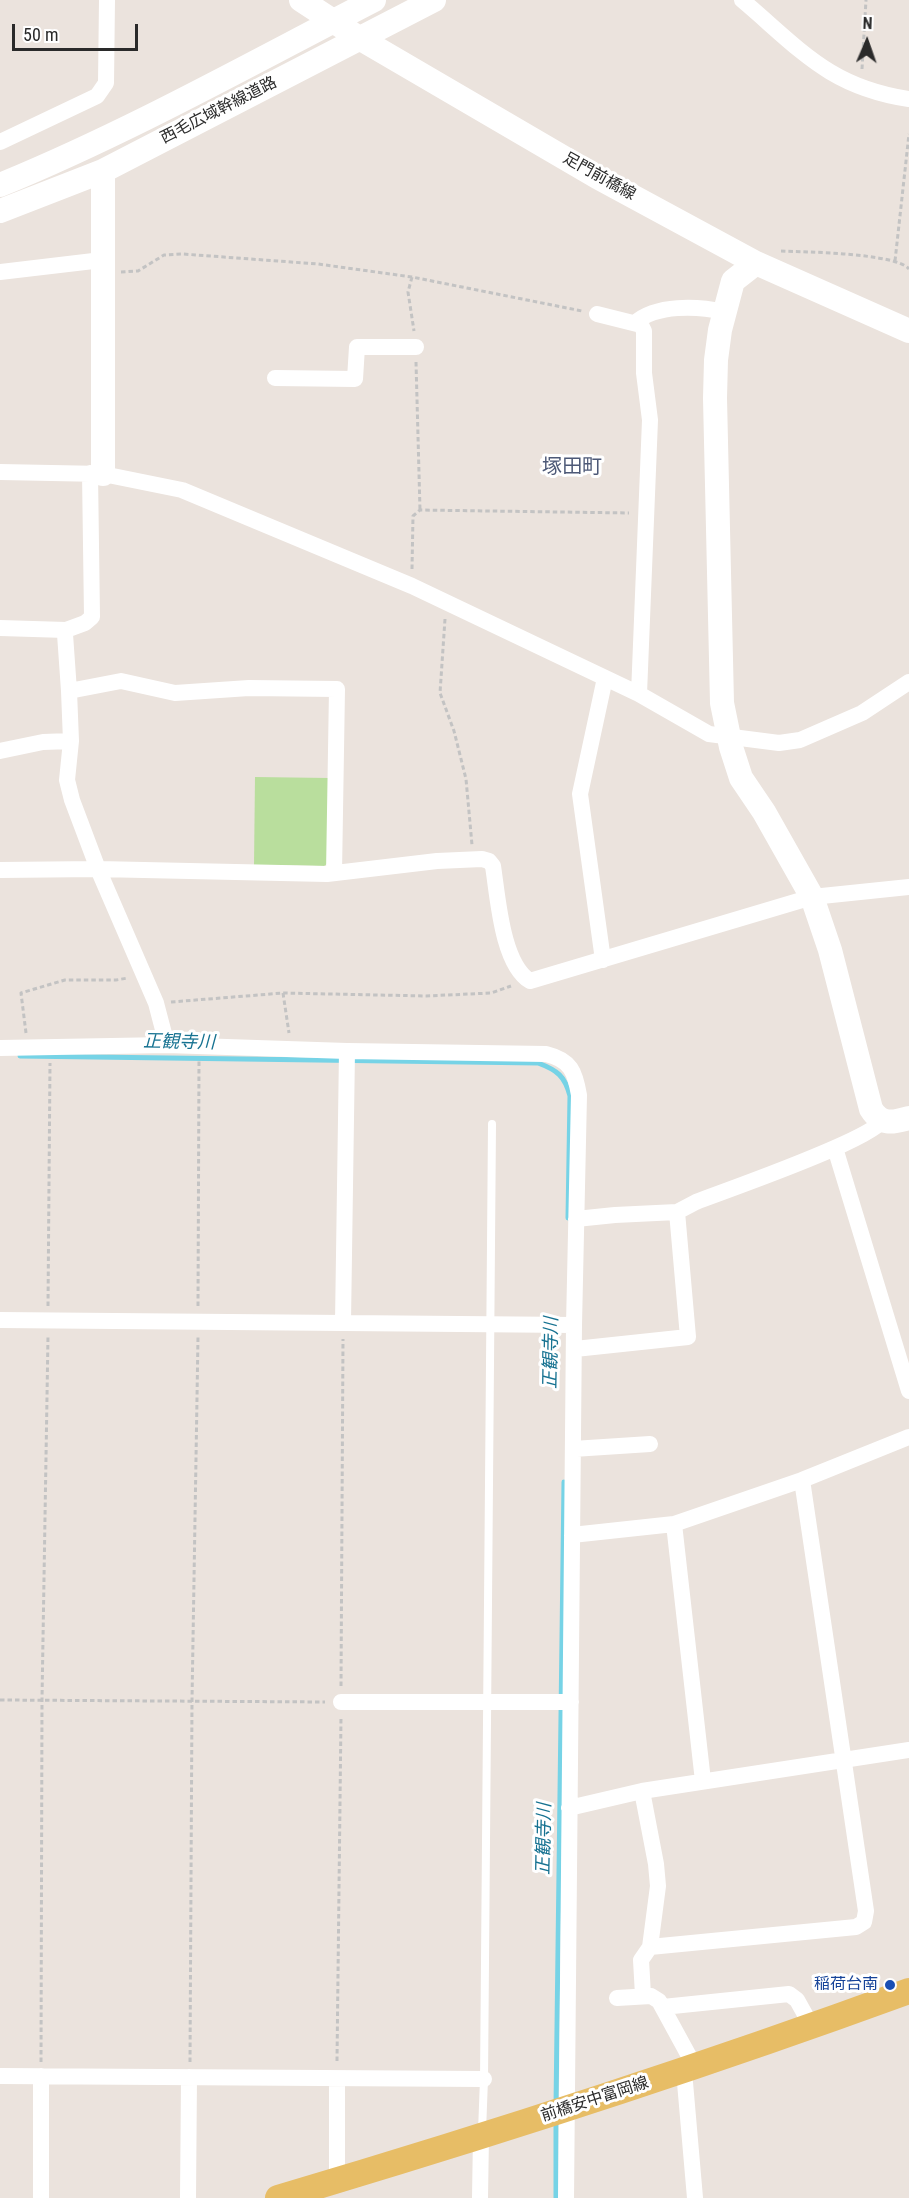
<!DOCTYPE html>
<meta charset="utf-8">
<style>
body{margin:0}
#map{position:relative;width:909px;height:2198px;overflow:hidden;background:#ebe3dd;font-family:"Roboto Condensed",sans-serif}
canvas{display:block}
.north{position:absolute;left:837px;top:12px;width:60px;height:60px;-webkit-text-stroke:4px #fff;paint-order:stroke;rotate:2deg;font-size:16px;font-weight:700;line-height:24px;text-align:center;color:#2a2a2a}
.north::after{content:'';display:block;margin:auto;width:21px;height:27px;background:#2a2a2a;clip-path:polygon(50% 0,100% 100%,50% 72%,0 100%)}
.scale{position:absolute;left:12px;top:24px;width:126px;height:27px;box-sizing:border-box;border:3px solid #2a2a2a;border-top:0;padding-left:8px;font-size:18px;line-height:21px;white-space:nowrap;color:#2a2a2a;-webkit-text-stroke:4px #fff;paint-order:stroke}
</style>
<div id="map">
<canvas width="909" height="2198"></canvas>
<div class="north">N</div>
<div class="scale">50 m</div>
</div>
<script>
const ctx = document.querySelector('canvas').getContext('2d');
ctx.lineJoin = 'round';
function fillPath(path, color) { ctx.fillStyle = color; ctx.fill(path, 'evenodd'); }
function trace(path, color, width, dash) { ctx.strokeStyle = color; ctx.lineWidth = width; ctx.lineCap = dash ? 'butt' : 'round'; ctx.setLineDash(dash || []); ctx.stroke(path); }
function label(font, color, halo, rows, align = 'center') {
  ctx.font = font + ' "Roboto Condensed","Noto Sans JP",sans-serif'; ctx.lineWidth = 6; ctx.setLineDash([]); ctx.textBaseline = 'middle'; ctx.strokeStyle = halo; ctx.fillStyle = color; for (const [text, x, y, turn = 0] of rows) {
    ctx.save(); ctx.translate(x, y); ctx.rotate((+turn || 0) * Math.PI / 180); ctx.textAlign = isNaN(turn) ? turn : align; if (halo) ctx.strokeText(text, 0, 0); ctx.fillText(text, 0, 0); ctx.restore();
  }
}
fillPath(new Path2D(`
 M255,777L329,778L330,862L324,866L254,865Z`), '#b9de9d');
trace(new Path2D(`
 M20,1056L538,1063C557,1070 565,1076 570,1096L568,1218
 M556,2106L564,1482
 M556,2198V2121`), '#76d3e6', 5);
trace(new Path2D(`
 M862,69L866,0
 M781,251C805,252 896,253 909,269
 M895,261L909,134
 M121,272L138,271L164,255L183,254L318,264L412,277L582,311
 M412,277L408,292L414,331
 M416,362L420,510
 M412,569L413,516L420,510L629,513
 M445,619L440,693L454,731L466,779L472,845
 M283,993L289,1033
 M171,1002L283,993L426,996L491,993L511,986
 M26,1033L21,993L65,980H116L128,978
 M48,1306L50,1063
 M198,1306L199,1061
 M341,1686L343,1339
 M0,1700L325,1702
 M337,2061L341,1717
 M41,2062L42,1700L48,1336
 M190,2062L192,1701L198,1337`), '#c3c3c3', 3, [4.5, 3]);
trace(new Path2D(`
 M482,2132L484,2079L492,1124`), '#fff', 8);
trace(new Path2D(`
 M742,0C800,49 829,87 909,99
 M0,142L97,96L106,83L107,0
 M0,272L102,260
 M597,314L641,325L644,331V373L650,420L639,694
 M635,323C656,304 698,306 724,312
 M275,378L355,379L357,347H416
 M0,472L103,474L182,490L412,586L639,694L709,734L779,743L800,740L862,713L909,682
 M90,473L92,617L85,623L66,630L65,634L69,691L71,741L67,780L72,800L98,869L156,1003L167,1045
 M0,628L66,630
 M69,691L121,681L175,693L249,688L337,689L334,873
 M0,751L43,742L71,741
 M0,870L98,869L327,874L437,861L482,859L489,861L493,866C498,898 502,964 530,981L812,897L909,887
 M603,960L580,794L605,678
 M0,1048L167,1045L347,1051L546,1054C571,1060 575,1072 579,1095L574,1325L566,2198
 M835,1148L909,1391
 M576,1219L615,1215L677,1212L696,1202C727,1190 869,1141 883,1120
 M0,1320L574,1325
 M343,1322L347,1051
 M575,1349L688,1337L677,1212
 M573,1449L650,1444
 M674,1524L703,1781
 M572,1535L674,1524L802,1480L909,1437
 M341,1702H571
 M642,1791L656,1864L658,1886L650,1947L856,1927L864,1922L866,1911L802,1480
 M569,1808L642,1791L909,1750
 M643,1995L641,1960L650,1947
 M617,1998L651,1996L659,2001L695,2067
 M663,2007L789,1994L797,2000L812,2027
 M684,2071L695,2198
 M0,2076L484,2079
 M337,2181V2079
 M41,2198V2076
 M188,2198L189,2077
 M480,2198L481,2136`), '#fff', 16);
trace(new Path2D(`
 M301,0L359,38L597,177L756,263L909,331
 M0,185C129,132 250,64 374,0
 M0,211L103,171L434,0
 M756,263L733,281L720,330L716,360L715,398L722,703L731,747L741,778L764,812L812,897L830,950L871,1109C881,1125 892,1123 909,1118
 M103,474V171`), '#fff', 24);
trace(new Path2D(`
 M278,2198C491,2135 701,2067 909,1991`), '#e7bd66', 26);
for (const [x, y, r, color] of [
 [890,1985,6,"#1a4fb4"]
]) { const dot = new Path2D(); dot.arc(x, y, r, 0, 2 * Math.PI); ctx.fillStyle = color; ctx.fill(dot); trace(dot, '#fff', 2); }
label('16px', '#2a2a2a', '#fff', [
 ["西毛広域幹線道路",219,111,-27],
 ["足門前橋線",599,177,29],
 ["前橋安中富岡線",595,2100,-18]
]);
label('16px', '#164399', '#fff', [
 ["稲荷台南",878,1985]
], 'right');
label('italic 18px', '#167291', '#fff', [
 ["正観寺川",179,1043,1],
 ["正観寺川",552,1353,-89],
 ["正観寺川",545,1839,-89]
]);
label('20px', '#4d5977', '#fff', [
 ["塚田町",572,468]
]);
</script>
